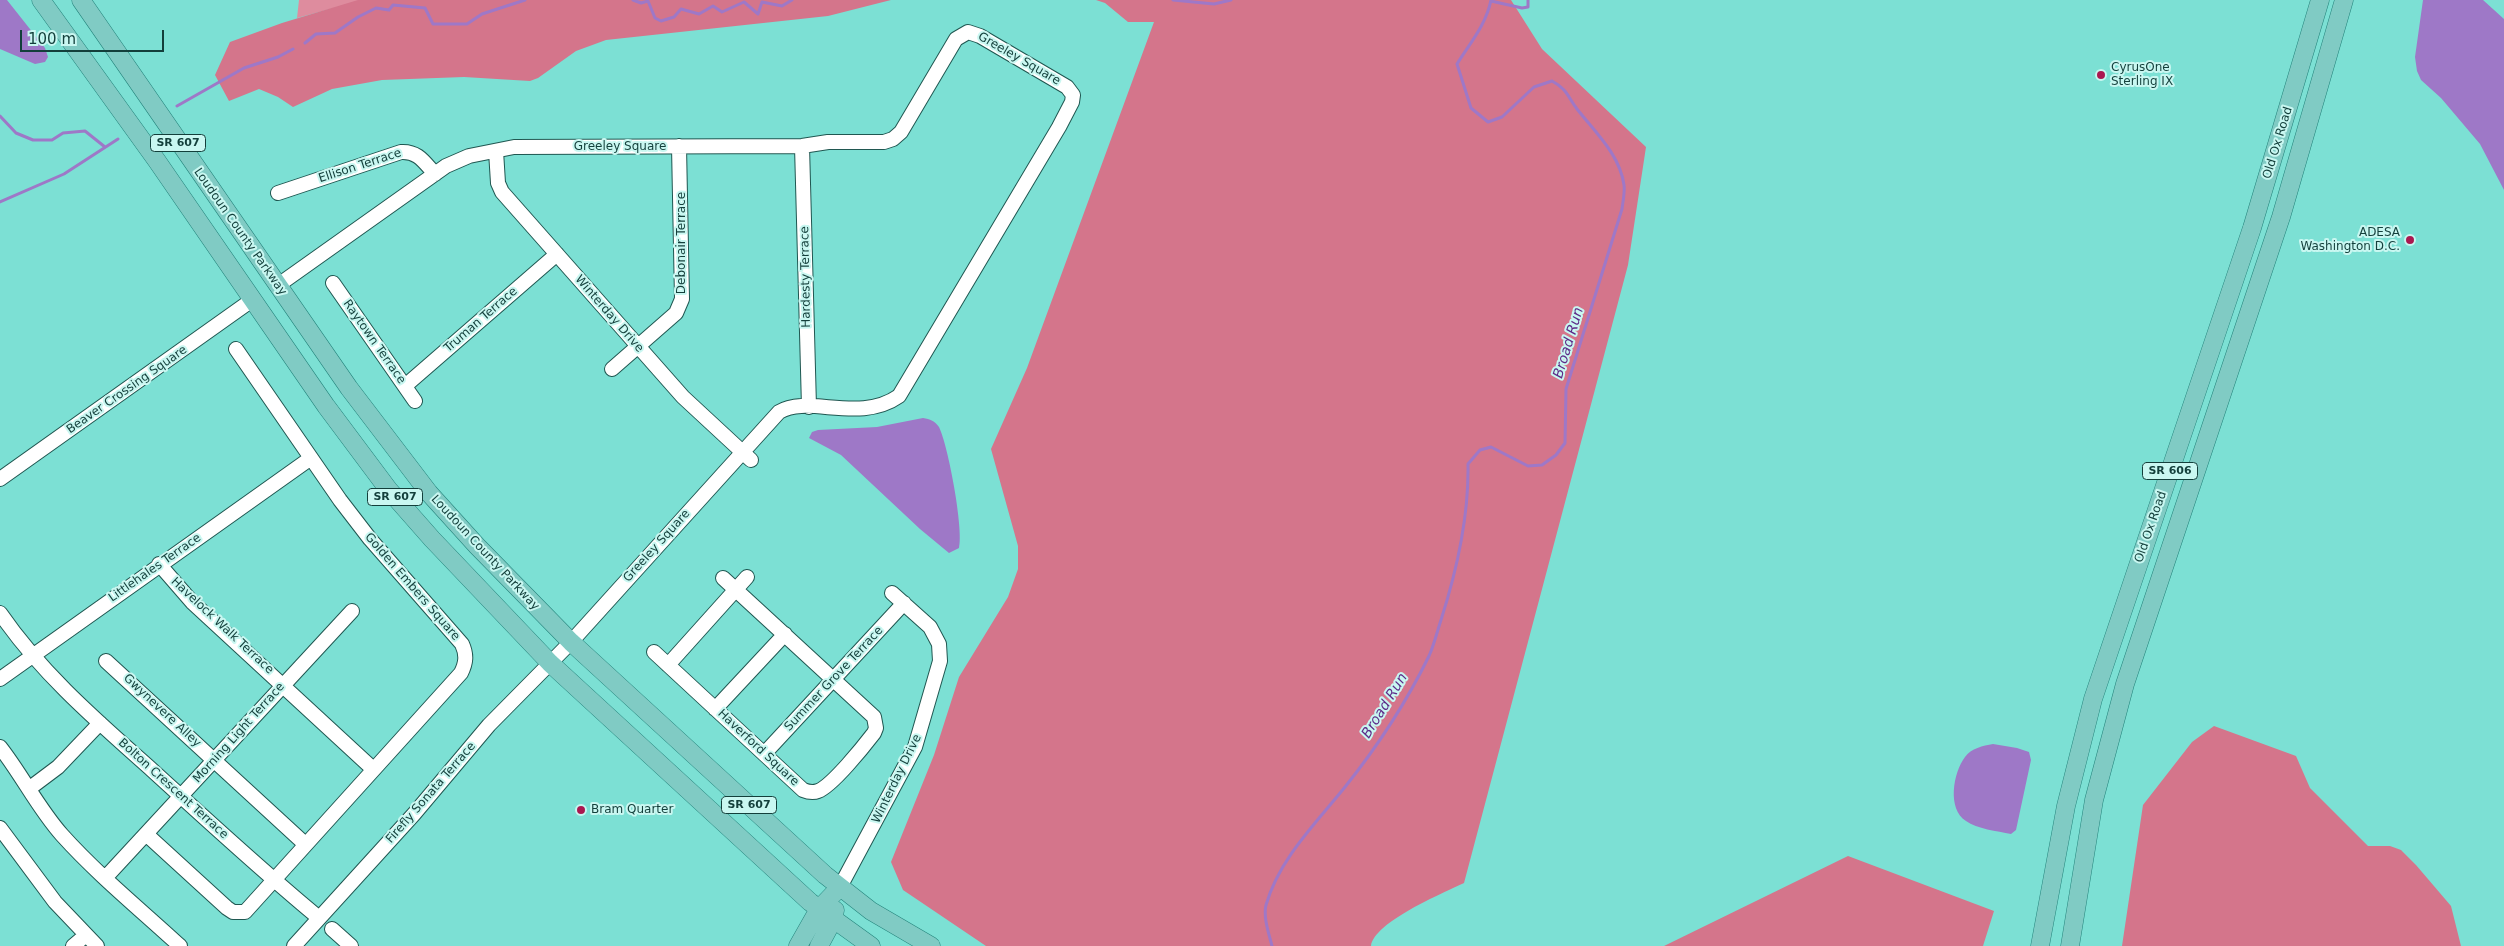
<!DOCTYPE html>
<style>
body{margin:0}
#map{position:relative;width:2504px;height:946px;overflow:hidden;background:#7ce0d4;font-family:"DejaVu Sans",sans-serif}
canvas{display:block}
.scale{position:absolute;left:20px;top:30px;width:144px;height:22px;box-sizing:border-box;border:2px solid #133f3b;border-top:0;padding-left:6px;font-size:15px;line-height:18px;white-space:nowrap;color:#133f3b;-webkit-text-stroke:4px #c9f7f1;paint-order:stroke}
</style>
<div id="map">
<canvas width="2504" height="946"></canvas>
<div class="scale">100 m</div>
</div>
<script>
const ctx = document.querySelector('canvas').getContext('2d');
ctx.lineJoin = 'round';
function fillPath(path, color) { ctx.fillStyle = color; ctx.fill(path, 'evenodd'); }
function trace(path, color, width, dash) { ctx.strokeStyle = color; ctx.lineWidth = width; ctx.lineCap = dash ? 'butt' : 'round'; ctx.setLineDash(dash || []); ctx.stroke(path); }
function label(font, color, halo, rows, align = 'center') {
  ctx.font = font + ' "DejaVu Sans",sans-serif'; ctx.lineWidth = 4; ctx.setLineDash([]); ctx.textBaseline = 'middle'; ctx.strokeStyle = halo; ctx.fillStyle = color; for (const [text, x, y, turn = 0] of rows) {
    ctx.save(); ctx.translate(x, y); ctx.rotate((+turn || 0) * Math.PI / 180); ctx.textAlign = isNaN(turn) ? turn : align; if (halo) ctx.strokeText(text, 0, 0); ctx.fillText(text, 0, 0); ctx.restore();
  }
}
fillPath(new Path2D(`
 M299,0H363L297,18Z`), '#de8c9e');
fillPath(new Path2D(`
 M358,0H891L828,16L606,40L576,51L538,78L530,81L464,77L382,80L332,89L293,107L278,97L259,89L229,101L215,75L230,42L282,23Z
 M1096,0H1511L1542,49L1646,147L1628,265L1464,883C1443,893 1374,922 1371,946H986L903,890L891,862L934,755L959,677L1008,597L1018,569V546L991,449L1027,368L1154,22H1128L1105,3Z
 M2214,726L2296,756L2310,788L2368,846H2390L2401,850L2416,865L2451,906L2461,946H2122L2143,805L2192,742Z
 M1848,856L1994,911L1983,946H1664Z`), '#d4758b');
fillPath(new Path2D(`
 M0,0H7L45,48L48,57L45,62L35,64L0,49Z
 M2423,0H2483L2504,19V190L2480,144L2441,98L2421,80L2417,71L2415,57Z
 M923,418C930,419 935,421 939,427C948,445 964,530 959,548L949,553L920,529L841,455L809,438L812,432L818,430L877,427Z
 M1993,744L2017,748L2029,752L2031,760L2016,830L2011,834C1997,831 1977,829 1966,821C1947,809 1953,773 1965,757C1971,748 1983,746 1993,744Z`), '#9e78c7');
trace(new Path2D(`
 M633,0L641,3L648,1L655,18L661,21L674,17L681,9L699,14L713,6L722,12L744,2L758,14L762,2L782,6L792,0
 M1173,0L1214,4L1231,0
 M1491,1L1522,8L1528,7V0
 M305,43L316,34L335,33L358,17L376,8L389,10L393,5L425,8L433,24H467L482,14L525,0
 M177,106L244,68L278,57L293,49
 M0,116L16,133L33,140H52L63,133L85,131L105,147
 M0,202L64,174L118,139
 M1272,946C1269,934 1263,917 1266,905C1279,859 1316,823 1345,787C1377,747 1407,701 1429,656C1434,645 1437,632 1441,620C1457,570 1469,518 1468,464L1480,450L1491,447L1528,466L1542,465L1556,455L1565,443L1566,389L1622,209C1623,201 1625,192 1624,185C1620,155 1595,132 1577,109C1568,97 1567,89 1552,81L1534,87L1502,117L1488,122L1471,108L1457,64C1470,43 1486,25 1491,0`), '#9e78c7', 3);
const minor = new Path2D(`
 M802,146L809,407
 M496,151L498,183L502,192L683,397L751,460
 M278,193L401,152C418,151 424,162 435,174
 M333,283L415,401
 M277,286L446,166L469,156L514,147L802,146L828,142H884L893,139L901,132L956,39L968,32L980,36L1067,87L1073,95L1072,102L1059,127L899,396C859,424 808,394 779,412L571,642L489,725L414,814L294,946
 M612,369L676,313L682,299L679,146
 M405,386L557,254
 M0,479L252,300
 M159,564L192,602L373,769
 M0,613C42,674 97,721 152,770C207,820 262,871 319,918
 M654,652L803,790C808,792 813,793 818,791C832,786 864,746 874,733L876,728L874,717L723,578
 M106,661L305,844
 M668,665L747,577
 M0,679L311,458
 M715,709L785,634
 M0,747C22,775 38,808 62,835C98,875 141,910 180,946
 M764,754L904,603
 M30,788L58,767L100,723
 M0,828L55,902L97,946
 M146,834L227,908L233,912H245L461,673C466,663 467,655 462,644L370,539L340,500L236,349
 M106,877L352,611
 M840,887L915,747L940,661L939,644L930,627L892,593
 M332,929L351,946
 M73,946L86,935`);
const major = new Path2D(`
 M41,0L157,161L326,406L388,489L432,539L550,663L810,902L871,946
 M81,0L349,388L429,493L477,546L571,642L825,875L871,911L931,946
 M798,946L819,909L840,887
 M819,946L833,920L835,910
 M2040,946L2066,806L2093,699L2252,228L2320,0
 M2070,946L2094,800L2125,684L2281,217L2344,0`);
trace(minor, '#205751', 16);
trace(major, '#23837b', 19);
trace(minor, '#fff', 14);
trace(major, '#80cbc4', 18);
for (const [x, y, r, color] of [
 [2101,75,5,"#aa1850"],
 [2410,240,5,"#aa1850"],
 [581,810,5,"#aa1850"]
]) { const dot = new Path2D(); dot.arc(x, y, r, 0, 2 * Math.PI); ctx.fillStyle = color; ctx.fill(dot); trace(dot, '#c9f7f1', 2); }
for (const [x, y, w] of [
 [178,143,55],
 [2170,471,55],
 [395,497,55],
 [749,805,55]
]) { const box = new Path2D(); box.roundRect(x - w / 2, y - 8.5, w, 17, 4); ctx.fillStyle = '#c9f7f1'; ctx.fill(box); trace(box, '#133f3b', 1); }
label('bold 11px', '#133f3b', null, [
 ["SR 607",178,143],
 ["SR 606",2170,471],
 ["SR 607",395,497],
 ["SR 607",749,805]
]);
label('12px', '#133f3b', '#c9f7f1', [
 ["Greeley Square",1019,59,30],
 ["Old Ox Road",2278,143,-73],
 ["Greeley Square",620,147],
 ["Ellison Terrace",360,166,-18],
 ["Loudoun County Parkway",240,232,55],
 ["Debonair Terrace",682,243,-90],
 ["Hardesty Terrace",806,277,-91],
 ["Winterday Drive",609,314,49],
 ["Truman Terrace",481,320,-41],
 ["Raytown Terrace",374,342,55],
 ["Beaver Crossing Square",127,390,-35],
 ["Old Ox Road",2151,527,-71],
 ["Greeley Square",657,546,-48],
 ["Loudoun County Parkway",485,553,47],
 ["Littlehales Terrace",155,568,-35],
 ["Golden Embers Square",412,587,49],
 ["Havelock Walk Terrace",222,626,43],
 ["Summer Grove Terrace",834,679,-47],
 ["Gwynevere Alley",162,711,43],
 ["Morning Light Terrace",239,733,-48],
 ["Haverford Square",758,748,43],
 ["Winterday Drive",897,779,-64],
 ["Bolton Crescent Terrace",173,789,42],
 ["Firefly Sonata Terrace",431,793,-49]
]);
label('12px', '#133f3b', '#c9f7f1', [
 ["CyrusOne",2111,68],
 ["Sterling IX",2111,82],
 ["ADESA",2400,233,"right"],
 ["Washington D.C.",2400,247,"right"],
 ["Bram Quarter",591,810]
], 'left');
label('italic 14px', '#5d2a88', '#c9f7f1', [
 ["Broad Run",1569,343,-73],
 ["Broad Run",1385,706,-58]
]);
</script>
